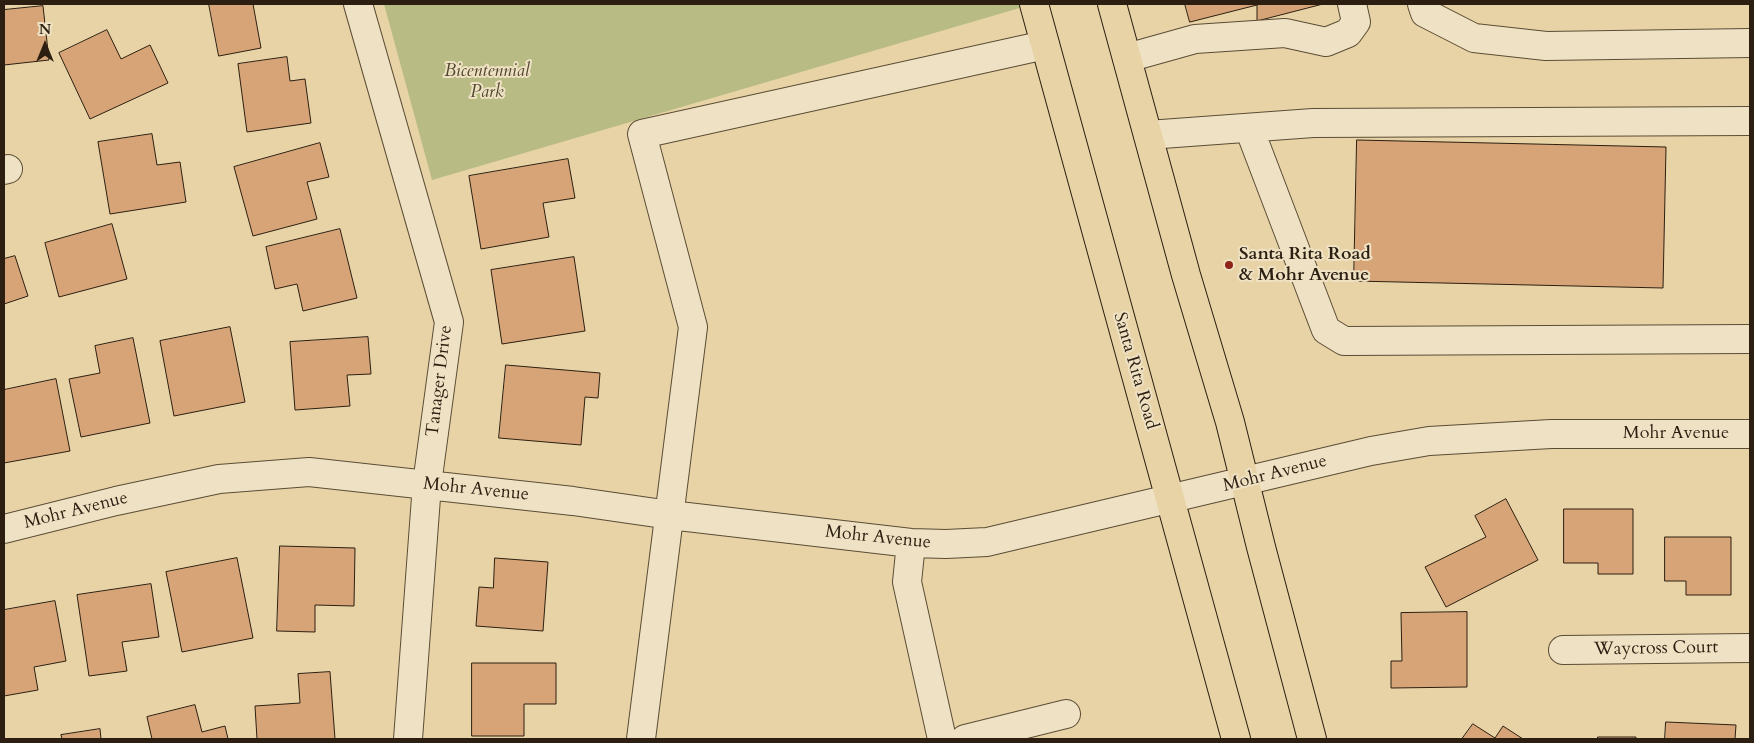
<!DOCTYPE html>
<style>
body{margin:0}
#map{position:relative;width:1754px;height:743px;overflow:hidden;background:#e7d3a5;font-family:Cardo,serif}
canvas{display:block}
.frame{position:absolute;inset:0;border:5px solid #2c1f11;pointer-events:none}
.north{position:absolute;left:20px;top:20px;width:50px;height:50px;-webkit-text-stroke:4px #efe2c4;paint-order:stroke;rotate:0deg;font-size:14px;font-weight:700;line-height:20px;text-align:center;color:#2c1f11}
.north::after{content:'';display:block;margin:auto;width:18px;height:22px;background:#2c1f11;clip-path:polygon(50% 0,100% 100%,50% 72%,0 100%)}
</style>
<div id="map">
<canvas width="1754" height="743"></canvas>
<div class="frame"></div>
<div class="north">N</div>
</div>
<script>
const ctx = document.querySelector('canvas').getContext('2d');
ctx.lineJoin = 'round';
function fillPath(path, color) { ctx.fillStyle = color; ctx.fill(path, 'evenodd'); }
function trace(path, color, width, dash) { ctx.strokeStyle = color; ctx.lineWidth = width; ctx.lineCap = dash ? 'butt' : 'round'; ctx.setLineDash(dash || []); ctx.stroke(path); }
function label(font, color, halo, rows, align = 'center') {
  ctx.font = font + ' Cardo,serif'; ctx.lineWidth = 4; ctx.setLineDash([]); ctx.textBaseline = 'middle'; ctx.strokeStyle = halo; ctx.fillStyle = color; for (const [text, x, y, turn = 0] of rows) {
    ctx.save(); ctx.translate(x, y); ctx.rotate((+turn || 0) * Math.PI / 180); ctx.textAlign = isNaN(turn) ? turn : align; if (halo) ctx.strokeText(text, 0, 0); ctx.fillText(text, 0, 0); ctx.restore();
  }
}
fillPath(new Path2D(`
 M384,4H1022L1023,7L432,180Z`), '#b8bb84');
const building = new Path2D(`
 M209,4H253L261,48L219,56Z
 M1185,4H1323L1257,21V5L1190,22Z
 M43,6L49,60L4,65V10Z
 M107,30L121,59L150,45L168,83L90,119L59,53Z
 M287,57L290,81L305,79L311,123L247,132L238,64Z
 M152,134L157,165L180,162L186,202L110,214L98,142Z
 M1357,140L1666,147L1663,288L1354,281Z
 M320,143L329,177L307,182L317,219L253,236L234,167Z
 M568,159L575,198L543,203L549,237L481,249L469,176Z
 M112,224L127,279L59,297L45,243Z
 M340,229L357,298L303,311L297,284L275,289L266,247Z
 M15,256L28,296L4,304V259Z
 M574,257L585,331L502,344L491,270Z
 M230,327L245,402L174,416L160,341Z
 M368,337L371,374L347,375L350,406L295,410L290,342Z
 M133,338L150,423L81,437L69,379L100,373L95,346Z
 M506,365L600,373L598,398L585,397L581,445L499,438Z
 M56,379L70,451L4,463V390Z
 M1506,499L1538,560L1446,607L1425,567L1486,537L1475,516Z
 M1564,509H1633V574H1598V563H1564Z
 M1665,537H1731V595H1686V581H1665Z
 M280,546L355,548L354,606L315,605V632L277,631Z
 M237,558L253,638L182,652L166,572Z
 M495,558L548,562L543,631L476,626L479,587L493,588Z
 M151,584L159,637L122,642L127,671L89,676L77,595Z
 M55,601L66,661L34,667L38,690L4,696V610Z
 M1467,612V687L1391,688V661H1402L1401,613Z
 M472,663H556V704H524V736H472Z
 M330,672L335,739H257L255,706L300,703L298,674Z
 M195,705L202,732L225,726L228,739H152L147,717Z
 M1666,722L1736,725L1735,739H1665Z
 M1473,724L1495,738L1503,726L1523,739H1462Z
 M100,729L101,739H62L61,735Z
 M1598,737H1636V739H1598Z`);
fillPath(building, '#d7a478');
trace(building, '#2c1f11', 1);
const minor = new Path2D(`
 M358,4L449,322L427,484L408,739
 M1422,4L1425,13L1474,38L1546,46L1750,43
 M1127,58L1195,39L1285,33L1326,42L1348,33L1356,22L1352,4
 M1249,128L1326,330L1344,341L1750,339
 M1148,135L1313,123L1750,121
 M4,170L8,169
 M4,529L116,501L219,479L309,472L573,501L670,515L911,543L946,544L987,542L1371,451L1429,441L1551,434H1750
 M911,543L907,582L942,739
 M1563,650L1750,648
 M641,739L693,327L642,134L1045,45
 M965,739L1066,714`);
const major = new Path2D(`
 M1034,4L1236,739
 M1112,4L1186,275L1230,422L1261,547L1312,739`);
trace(minor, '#5b4c36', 30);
trace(major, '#2c1f11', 30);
trace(minor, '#efe2c4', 28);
trace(major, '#e7d3a5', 28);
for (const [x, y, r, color] of [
 [1229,265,5,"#8f2418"]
]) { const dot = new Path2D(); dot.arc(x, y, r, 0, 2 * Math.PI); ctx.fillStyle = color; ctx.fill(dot); trace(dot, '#efe2c4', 2); }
label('italic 18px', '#4f462e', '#efe2c4', [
 ["Bicentennial",487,72],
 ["Park",487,93]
]);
label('bold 18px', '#2c1f11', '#efe2c4', [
 ["Santa Rita Road",1239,255],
 ["& Mohr Avenue",1239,276]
], 'left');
label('18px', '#2c1f11', '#efe2c4', [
 ["Santa Rita Road",1135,371,74],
 ["Tanager Drive",440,381,-83],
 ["Mohr Avenue",1676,434],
 ["Mohr Avenue",1275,474,-14],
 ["Mohr Avenue",476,490,6],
 ["Mohr Avenue",76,511,-14],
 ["Mohr Avenue",878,538,6],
 ["Waycross Court",1656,649,-1]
]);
</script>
